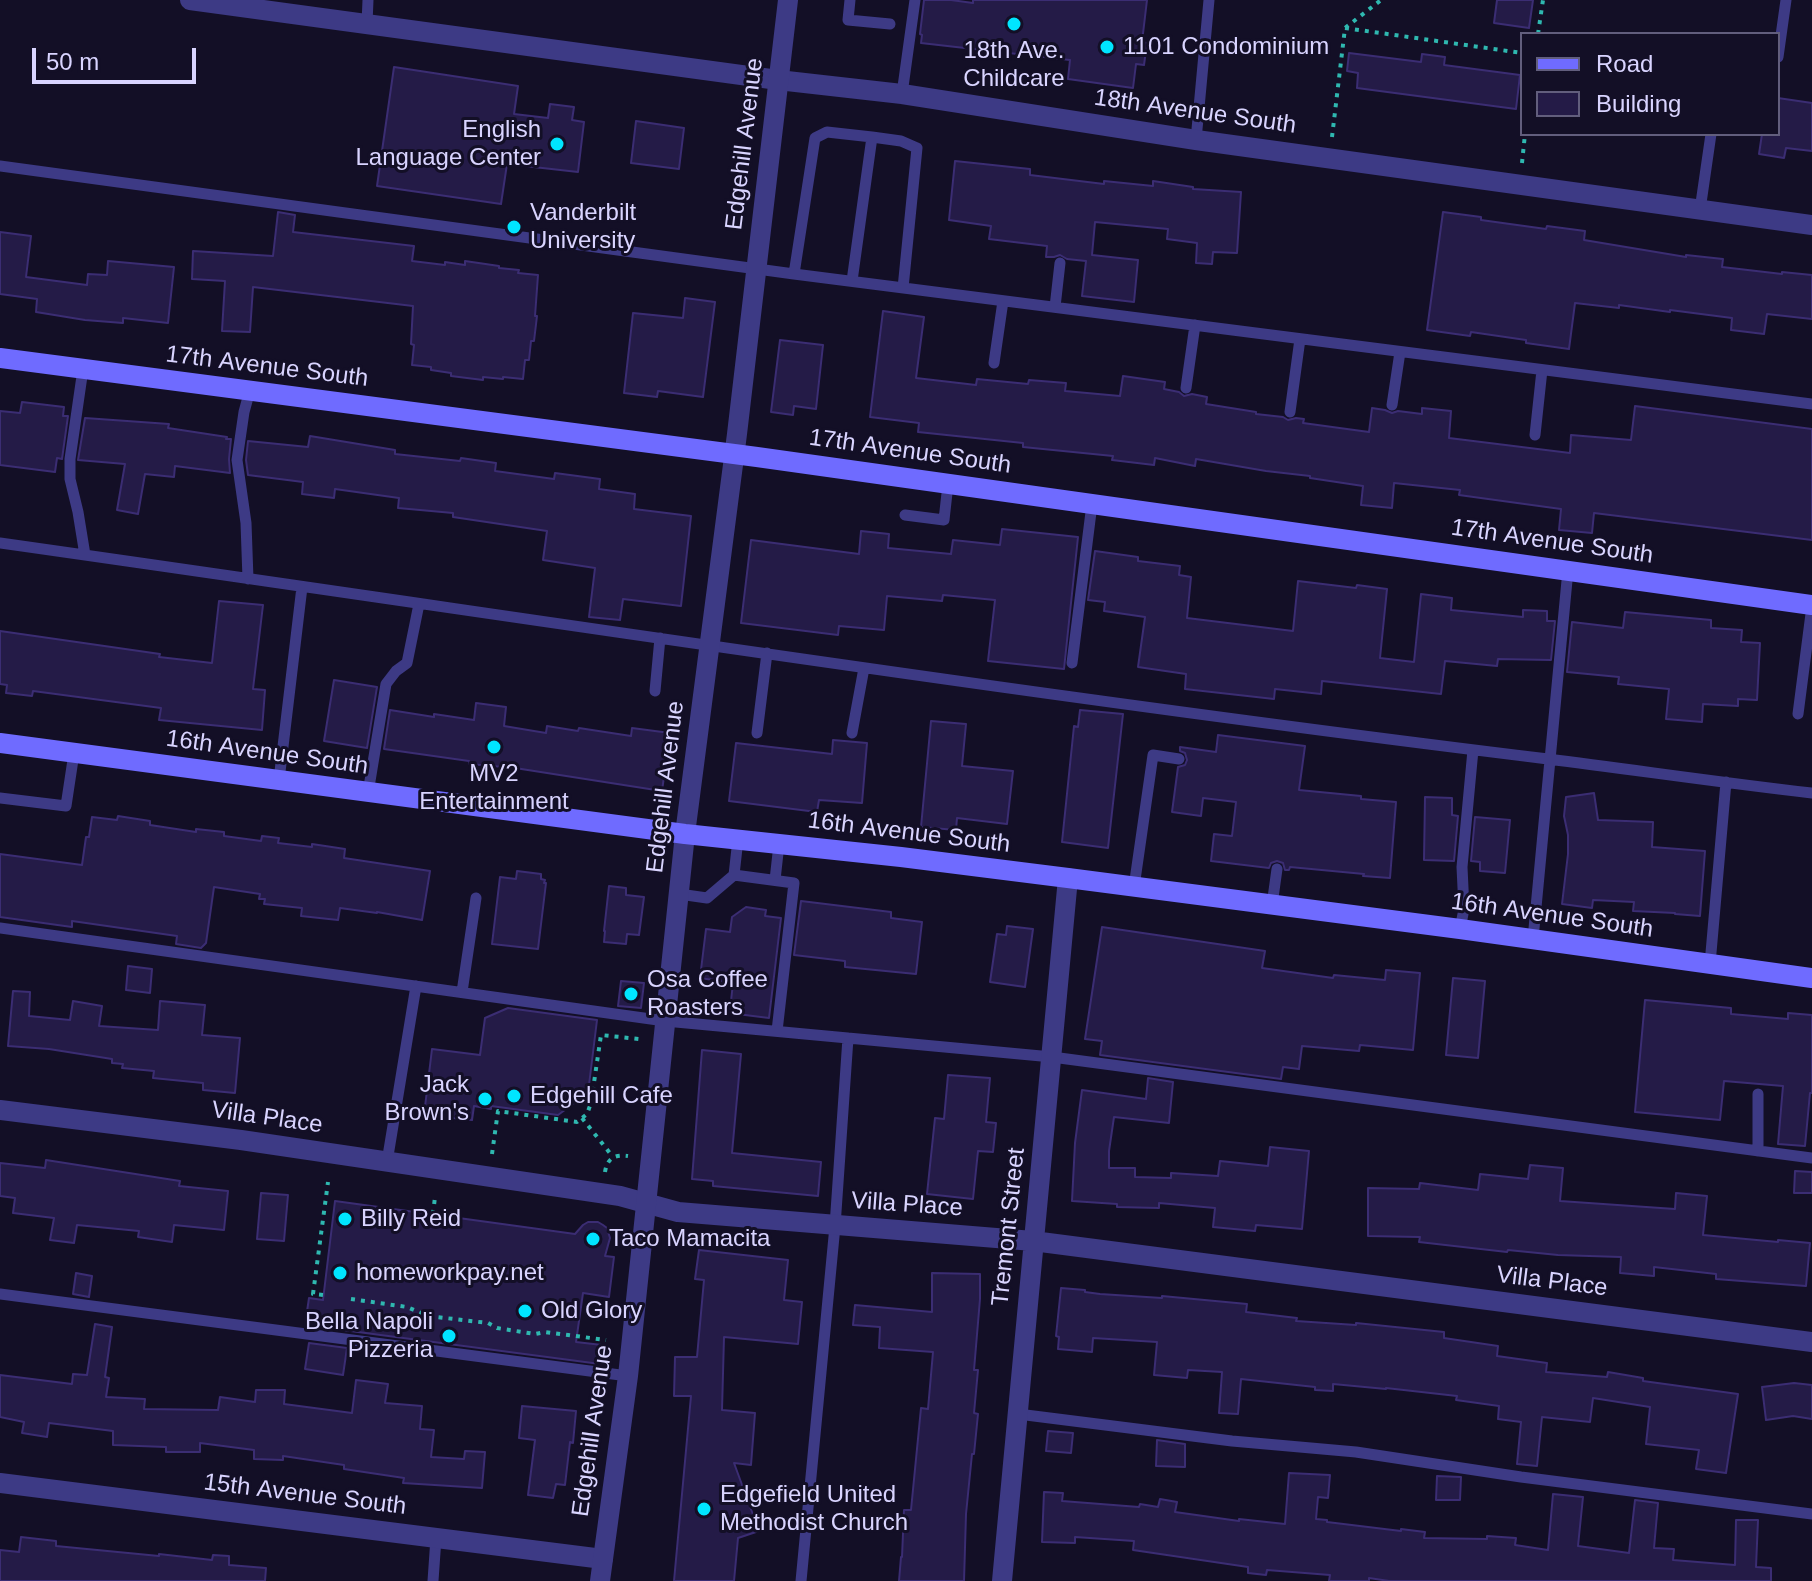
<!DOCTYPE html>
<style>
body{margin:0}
#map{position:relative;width:1812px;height:1581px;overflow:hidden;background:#130f26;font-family:Helvetica,sans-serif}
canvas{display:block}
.legend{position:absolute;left:1520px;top:32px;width:260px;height:104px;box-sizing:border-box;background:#130f26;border:2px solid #625e7d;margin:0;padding:10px 14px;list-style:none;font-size:24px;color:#d9d4ff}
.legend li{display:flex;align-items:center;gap:16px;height:40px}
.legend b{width:40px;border:2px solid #625e7d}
.scale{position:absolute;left:32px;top:48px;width:164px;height:36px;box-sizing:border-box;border:4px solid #d9d4ff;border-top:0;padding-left:10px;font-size:24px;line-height:28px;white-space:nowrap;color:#d9d4ff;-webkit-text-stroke:6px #130f26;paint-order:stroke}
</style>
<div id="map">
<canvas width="1812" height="1581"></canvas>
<ul class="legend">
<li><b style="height:10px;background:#6f6bff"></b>Road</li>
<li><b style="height:22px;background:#241b47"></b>Building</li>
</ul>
<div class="scale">50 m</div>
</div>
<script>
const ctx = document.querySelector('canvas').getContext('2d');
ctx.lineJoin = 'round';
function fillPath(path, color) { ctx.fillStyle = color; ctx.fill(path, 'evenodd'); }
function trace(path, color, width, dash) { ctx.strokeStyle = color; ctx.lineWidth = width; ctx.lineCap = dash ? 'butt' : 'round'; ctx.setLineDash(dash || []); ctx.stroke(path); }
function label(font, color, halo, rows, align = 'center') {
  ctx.font = font + ' Helvetica,sans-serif'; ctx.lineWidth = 6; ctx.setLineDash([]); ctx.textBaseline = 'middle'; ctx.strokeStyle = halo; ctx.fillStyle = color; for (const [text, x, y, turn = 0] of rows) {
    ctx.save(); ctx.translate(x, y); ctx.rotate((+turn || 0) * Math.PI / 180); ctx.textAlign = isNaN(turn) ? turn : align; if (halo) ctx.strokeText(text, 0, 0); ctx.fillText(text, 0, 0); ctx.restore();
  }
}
const building = new Path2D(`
 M924,0H951L973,3V0H1147L1142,42L1147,43L1144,65L1136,64L1133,88L1068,79L1070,60L921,43L922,35L920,34Z
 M1497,0H1533L1529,28L1494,23Z
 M1349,53L1421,62L1422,54L1445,57L1444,65L1520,75L1516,109L1357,88L1358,73L1347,71Z
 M394,67L518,86L514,114L548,118L550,104L574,107L572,120L584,122L578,172L507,164L501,204L377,186Z
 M1778,98L1812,103V151L1786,148L1784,158L1759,154L1762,134H1778Z
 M636,121L684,128L679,169L631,163Z
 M955,161L1030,169V175L1104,184V181L1153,186V181L1193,187V189L1241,192L1237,253L1213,252L1212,264L1196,263L1197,243L1167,239L1168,229L1095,222L1092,255L1138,260L1134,302L1082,296L1086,261L1067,259L1060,255L1054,257H1046L1047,246L989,239L991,226L949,220Z
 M278,212L295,215L293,232L414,246L412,261L445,265V262L465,265V261L499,266V268L519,270L518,273L538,275L535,316H537L534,341H531L529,360H525L523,379L503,377V379L483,377V380L451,376V373L431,370V367L412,365L414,345L411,344L413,306L253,287L250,332L222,331L225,281L192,279L193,251L273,256Z
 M1443,212L1481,217V220L1546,229L1547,226L1585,231L1584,240L1686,257V255L1723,259L1722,267L1782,274V272L1812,275V319L1767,314L1764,334L1731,330L1732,318L1670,310V312L1619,305V308L1575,303L1569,349L1526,343V340L1471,332L1470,336L1427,330Z
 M0,232L31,236L26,277L87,285L88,274L107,275L108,261L174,267L168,323L123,318V323L85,320L36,312L37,299L0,294Z
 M685,298L715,302L703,397L658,391L657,397L624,393L633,313L683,318Z
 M883,311L924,317L916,378L976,385L977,379L1028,384L1029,380L1066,383L1065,391L1120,396L1123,376L1165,382L1164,389L1179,392L1184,396L1192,394L1207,397L1206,404L1256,412V414L1283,417L1288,420L1296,418L1304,419L1303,423L1369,432L1372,408L1385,410L1392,413L1398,411L1422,414V408L1451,411L1449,438L1570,453L1571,435L1631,440L1635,406L1812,429V540L1594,513L1592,533L1559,530L1561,509L1459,495L1460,490L1394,483L1392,508L1361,505L1363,486L1310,478V476L1266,471L1196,459L1195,466L1155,458L1154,465L1112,460L1113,456L1023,447V443L918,432L919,423L870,417Z
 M780,340L823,345L816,409L794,406L793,415L771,412Z
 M22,402L64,407L63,416H68L62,459L57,458L55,472L0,465V411L20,413Z
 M85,418L169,424L168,428L227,437L226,439H231L229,459L230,473L175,466L174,477L145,474L138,514L117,510L125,464L78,460Z
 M310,436L395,450V454L460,461L461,458L496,463L495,471L554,479L555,473L600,479L599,489L635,494L634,509L691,516L681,606L623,599L620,620L589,617L595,568L543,560L547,531L453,517V513L398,508L399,498L335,489L334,498L302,494L303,482L248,475L246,460L248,441L308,447Z
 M1002,529L1078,537L1064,669L988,661L995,600L943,595L942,601L887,596L884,630L839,626L838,635L741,623L751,540L859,554L861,531L889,534L888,548L951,554L953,540L1000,545Z
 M1095,551L1138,557V561L1180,566L1179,575L1191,577L1187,618L1293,631L1298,581L1356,588L1357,585L1387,589L1380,658L1414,662L1421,594L1452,598L1451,610L1523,617V610L1547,611V621H1555L1551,660L1498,659L1497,666L1445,661L1441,694L1322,681L1321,694L1275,689L1274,699L1185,689L1186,674L1138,667L1145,617L1104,611L1105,602L1088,600Z
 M219,601L263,605L253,689L265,690L262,730L159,720L161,708L33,691L32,696L6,693L7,685L0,684V631L160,654L159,657L212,663Z
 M1625,612L1711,620V628L1742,630L1741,642L1760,643L1757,700L1738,699V706L1703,704L1702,722L1666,719L1669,689L1618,684L1619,677L1567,672L1572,622L1623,628Z
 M334,680L377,687L367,748L324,741Z
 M476,703L506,707L504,726L546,733L547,726L578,731L579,728L631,736L632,728L670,733L662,791L515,768L469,764V761L384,749L390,710L434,717V714L474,720Z
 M1080,710L1123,714L1108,848L1062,842L1074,726L1078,727Z
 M931,721L966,724L962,766L1013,771L1007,824L957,818L956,830L921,827Z
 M1218,735L1305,746L1299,790L1361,796V799L1396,802L1390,878L1363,876L1364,874L1290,867L1289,870H1285L1283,863L1277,861L1271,863L1269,868L1211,861L1214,834L1232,836L1236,802L1203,798L1201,816L1172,812L1178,767L1185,765L1187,760L1185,753L1180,751V747L1216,752Z
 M833,740L867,743L862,803L819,800L817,812L729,801L736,743L832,754Z
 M1594,793L1598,820L1653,822L1652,847L1705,851L1700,916L1675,914V913L1633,911L1634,902L1593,900L1592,908L1562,904L1568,854V835L1564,816L1566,797Z
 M1425,797L1452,798V815L1458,816L1454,861L1424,860Z
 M118,816L150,821V825L196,832V829L224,832V836L261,841L262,836L279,838L278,843L312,847V844L345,849L344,858L430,871L422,920L377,912V913L340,908L338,920L301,916L302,908L264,904L265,899H259L260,894L214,887L206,943L201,948L176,944L177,936L72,921V927L0,917V854L82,865L86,837H89L92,817L117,820Z
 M1475,817L1510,820L1505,873L1480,871V862L1471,861Z
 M517,871L541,874V879L545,880L544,883H546L538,949L492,944L500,877L516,879Z
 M609,886L626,888V895L644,897L639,935L627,934L626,944L604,942L605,931H604Z
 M801,901L891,912V918L922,922L916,974L845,967V961L794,955Z
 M746,907L766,910L765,916L781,918L769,1018L737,1014V1010H730L733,983L700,978L706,929L730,932L732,917Z
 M1007,926L1033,929L1025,987L990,982L997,934L1006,935Z
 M1102,927L1265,951L1262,968L1333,978L1334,975L1385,980L1386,970L1420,973L1413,1050L1360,1045L1359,1051L1302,1046L1299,1069L1283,1067L1281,1079L1100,1055L1102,1041L1085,1039Z
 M128,966L152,969L150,993L126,990Z
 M1453,978L1485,981L1478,1058L1446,1055Z
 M621,981L644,983L641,1008L618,1006Z
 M13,991L30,992L29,1016L70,1020L73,1001L102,1006L99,1026L158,1030L160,1001L205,1005L202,1035L240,1038L235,1093L203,1090V1083L153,1078L154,1071L122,1068L123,1064L112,1063V1059L49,1049L8,1046Z
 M1645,1000L1731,1008V1014L1788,1019V1013L1812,1015V1093H1810L1805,1146L1778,1144L1783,1086L1724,1081L1720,1120L1635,1112Z
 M508,1008L597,1020L588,1093L558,1115L491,1106V1109L474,1106L472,1120L424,1115L432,1049L480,1055L485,1018Z
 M702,1050L741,1054L732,1153L821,1162L818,1196L713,1186V1181L692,1179Z
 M948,1075L990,1078L986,1122L996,1123L993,1152L978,1151L973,1199L927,1194L935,1118L944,1119Z
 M1148,1078L1173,1082L1169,1123L1114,1117L1109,1151V1168H1135V1177L1171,1178V1173L1218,1176L1220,1161L1268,1166L1270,1147L1309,1151L1302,1229L1256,1225L1255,1231L1213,1227L1215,1208L1159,1203V1208L1117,1207V1204L1072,1201L1075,1143L1082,1090L1146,1099Z
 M46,1160L180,1181L179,1186L228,1191L224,1230L174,1225L172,1242L138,1237L139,1231L77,1225L74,1243L50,1240L54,1218L13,1213L15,1198L0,1196V1163L45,1168Z
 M1530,1165L1563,1168L1560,1201L1675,1209L1676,1193L1707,1196L1703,1235L1778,1242V1240L1810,1243L1806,1286L1716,1279V1274L1654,1267V1276L1620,1273L1621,1257L1558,1255L1508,1250L1507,1252L1419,1242L1420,1237L1368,1236V1188L1419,1189L1420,1183L1478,1190L1480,1174L1528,1179Z
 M1795,1171L1812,1172V1193H1794Z
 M261,1193L288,1195L284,1241L257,1239Z
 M335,1201L575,1234L583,1225L588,1222H598L603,1225L607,1228L610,1238L605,1256L614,1257L609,1297L583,1293L576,1342L602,1345L600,1364L305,1325L309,1298L323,1300Z
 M699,1250L788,1260L784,1300L802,1302L798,1344L724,1337L722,1410L755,1413L751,1465L734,1463L759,1531L738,1538L734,1581H674L691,1396H674L675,1357H697L704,1280L695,1279Z
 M76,1273L92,1276L89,1297L73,1294Z
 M932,1273L980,1274V1299L974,1370H978L974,1413L978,1414L974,1454H972L966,1514L964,1581H899L901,1557H902L904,1510H911L921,1408L928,1409L933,1352L879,1348L880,1327L853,1325L855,1305L932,1312Z
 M1061,1288L1085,1290V1292L1100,1294L1162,1298V1296L1247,1304L1246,1312L1297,1318L1296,1321L1356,1325V1323L1444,1332V1338L1498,1346L1497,1356L1547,1363L1546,1372L1607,1377L1608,1372L1643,1378V1381L1738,1394L1726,1473L1696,1469L1699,1450L1646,1444L1650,1407L1593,1398L1590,1422L1542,1417L1537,1466L1517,1464L1521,1422L1498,1419L1499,1406L1456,1400L1457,1396L1386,1388V1389L1333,1384V1391L1315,1390V1387L1241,1379L1238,1414L1219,1413L1222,1372L1188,1370L1187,1378L1154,1375L1157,1342L1093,1338L1092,1352L1058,1349L1059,1337L1056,1336Z
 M95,1324L112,1327L105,1377L109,1378L106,1397L145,1399L144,1409L218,1410L220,1397L255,1402L256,1390H285L284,1404L352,1413L356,1380L388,1384L385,1403L422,1406L420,1429L434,1430L431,1457L464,1459L465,1451L485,1452L482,1488L403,1483L404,1478L344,1469V1465L283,1456V1460L254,1459V1450L200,1443V1452H166V1447L113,1445V1431L49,1423L47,1437L22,1433L24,1422L0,1417V1375L72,1384L73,1374L87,1375Z
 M309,1343L347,1348L343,1375L305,1369Z
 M1794,1383L1812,1385V1419L1793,1416L1766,1420L1762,1387Z
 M522,1406L576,1411L573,1443L570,1442L565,1485L556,1484L553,1498L528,1495L535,1440L519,1438Z
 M1048,1431L1073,1433L1071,1453L1046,1451Z
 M1157,1440L1185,1444V1467L1156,1466Z
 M1289,1473L1330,1475L1328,1498L1318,1497L1316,1519L1327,1520V1522L1401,1531V1529L1425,1532L1424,1538L1487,1539V1536L1516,1538L1515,1545L1548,1550L1553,1494L1583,1497L1578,1546L1629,1553L1635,1500L1658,1503L1654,1548L1674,1549L1673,1560L1735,1565L1736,1520H1758L1756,1567L1771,1568V1581H1389L1369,1578V1581H1329L1330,1575L1267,1570L1266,1575L1248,1573V1567L1133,1550L1134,1541L1075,1537V1543L1042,1542L1044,1492L1063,1493L1062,1501L1139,1507L1140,1504L1158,1507L1160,1499L1177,1502L1175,1512L1239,1521V1519L1285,1524Z
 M1437,1476L1461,1477L1460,1500H1436Z
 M21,1537L56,1541V1546L159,1556V1554L212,1560L213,1555L229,1556V1565L266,1568L265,1581H0V1550L19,1552Z`);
fillPath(building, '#241b47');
trace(building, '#3b2d73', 2);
trace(new Path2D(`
 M1345,28L1522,53
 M1538,34L1543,0
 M1332,137L1345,28L1381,0
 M1522,163L1525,134
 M582,1118L613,1157
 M492,1154L498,1111L577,1122L587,1114L591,1103L601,1035L639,1039
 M605,1172C607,1159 614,1154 628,1156
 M433,1214L435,1197
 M323,1295L313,1294L328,1182
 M351,1299L407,1307L428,1316L488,1323L497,1328L535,1334L545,1332L606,1340`), '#2fb8b0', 4, [4, 6]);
trace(new Path2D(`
 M850,0L848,20L890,24
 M367,24L368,0
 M1778,57L1786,0
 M902,94L915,0
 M1196,140L1209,0
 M0,166L794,274L1812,404
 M1700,210L1711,134
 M794,274L815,138L827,132L872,137
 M852,281L872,137L901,141L917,148L903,288
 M1055,307L1060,263
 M994,363L1003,301
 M83,369L70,459V479L78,512L85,555
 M1186,388L1195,325
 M1392,405L1400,352
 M1290,412L1300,339
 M1535,435L1542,370
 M905,515L944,520L948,484
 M0,543C516,616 1030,696 1548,759C1636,770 1724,783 1812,793
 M248,579L246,523L237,460L244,412L250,390
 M1072,663L1092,504
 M655,691L660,638
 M1798,714L1812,606
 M757,733L767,653
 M852,733L864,668
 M279,780L302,587
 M368,793L386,684L396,671L407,663L419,604
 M0,798L66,806L74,753
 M734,875L738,839
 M775,880L779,844
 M1134,887L1153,755L1179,759
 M679,894L707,898L734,875L794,883L777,1031
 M1272,905L1277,869
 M0,928L665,1021L1052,1057L1812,1158
 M1460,929L1464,909L1462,867L1473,750
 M1533,939L1568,570
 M1710,964L1726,782
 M462,992L476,898
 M1758,1094V1151
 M387,1162L416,986
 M0,1294L628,1376
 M1018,1414L1232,1441L1356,1452L1521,1477L1812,1514
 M433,1581L436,1538
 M801,1581L835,1226L848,1038`), '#3d3a85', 11);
trace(new Path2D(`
 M190,0L778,80L902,94L1196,140L1812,225
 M0,1110L241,1140L620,1196L678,1212L1033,1241L1812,1342
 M0,1483L603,1559
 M1002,1581L1068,878`), '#3d3a85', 20);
trace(new Path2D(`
 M600,1581L628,1376L685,834L737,434L788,0`), '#3d3a85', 20);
trace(new Path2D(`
 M0,358L757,457L1812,605
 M0,743L685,834L901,857L1068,878L1460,929L1812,978`), '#6f6bff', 20);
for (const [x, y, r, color] of [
 [1014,24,8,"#00e5ff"],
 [1107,47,8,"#00e5ff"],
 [557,144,8,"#00e5ff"],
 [514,227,8,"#00e5ff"],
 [494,747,8,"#00e5ff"],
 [631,994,8,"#00e5ff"],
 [514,1096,8,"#00e5ff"],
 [485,1099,8,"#00e5ff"],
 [345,1219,8,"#00e5ff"],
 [593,1239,8,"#00e5ff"],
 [340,1273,8,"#00e5ff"],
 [525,1311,8,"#00e5ff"],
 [449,1336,8,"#00e5ff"],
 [704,1509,8,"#00e5ff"]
]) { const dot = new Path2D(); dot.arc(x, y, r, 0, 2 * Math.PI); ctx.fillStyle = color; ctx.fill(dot); trace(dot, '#130f26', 3); }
label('24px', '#d9d4ff', '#130f26', [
 ["1101 Condominium",1123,47],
 ["18th Ave.",1014,51,"center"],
 ["Childcare",1014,79,"center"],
 ["English",541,130,"right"],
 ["Language Center",541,158,"right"],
 ["Vanderbilt",530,213],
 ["University",530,241],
 ["MV2",494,774,"center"],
 ["Entertainment",494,802,"center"],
 ["Osa Coffee",647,980],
 ["Roasters",647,1008],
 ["Jack",469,1085,"right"],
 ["Brown's",469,1113,"right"],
 ["Edgehill Cafe",530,1096],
 ["Billy Reid",361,1219],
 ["Taco Mamacita",609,1239],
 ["homeworkpay.net",356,1273],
 ["Old Glory",541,1311],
 ["Bella Napoli",433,1322,"right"],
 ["Pizzeria",433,1350,"right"],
 ["Edgefield United",720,1495],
 ["Methodist Church",720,1523]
], 'left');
label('24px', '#d9d4ff', '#130f26', [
 ["18th Avenue South",1195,112,8],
 ["Edgehill Avenue",745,144,-83],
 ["17th Avenue South",267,367,7],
 ["17th Avenue South",910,452,8],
 ["17th Avenue South",1552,542,8],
 ["16th Avenue South",267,753,8],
 ["Edgehill Avenue",666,787,-83],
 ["16th Avenue South",909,833,7],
 ["16th Avenue South",1552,916,8],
 ["Villa Place",267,1118,8],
 ["Villa Place",907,1205,4],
 ["Tremont Street",1009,1227,-84],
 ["Villa Place",1552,1282,7],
 ["Edgehill Avenue",593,1431,-82],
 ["15th Avenue South",305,1495,7]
]);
</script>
